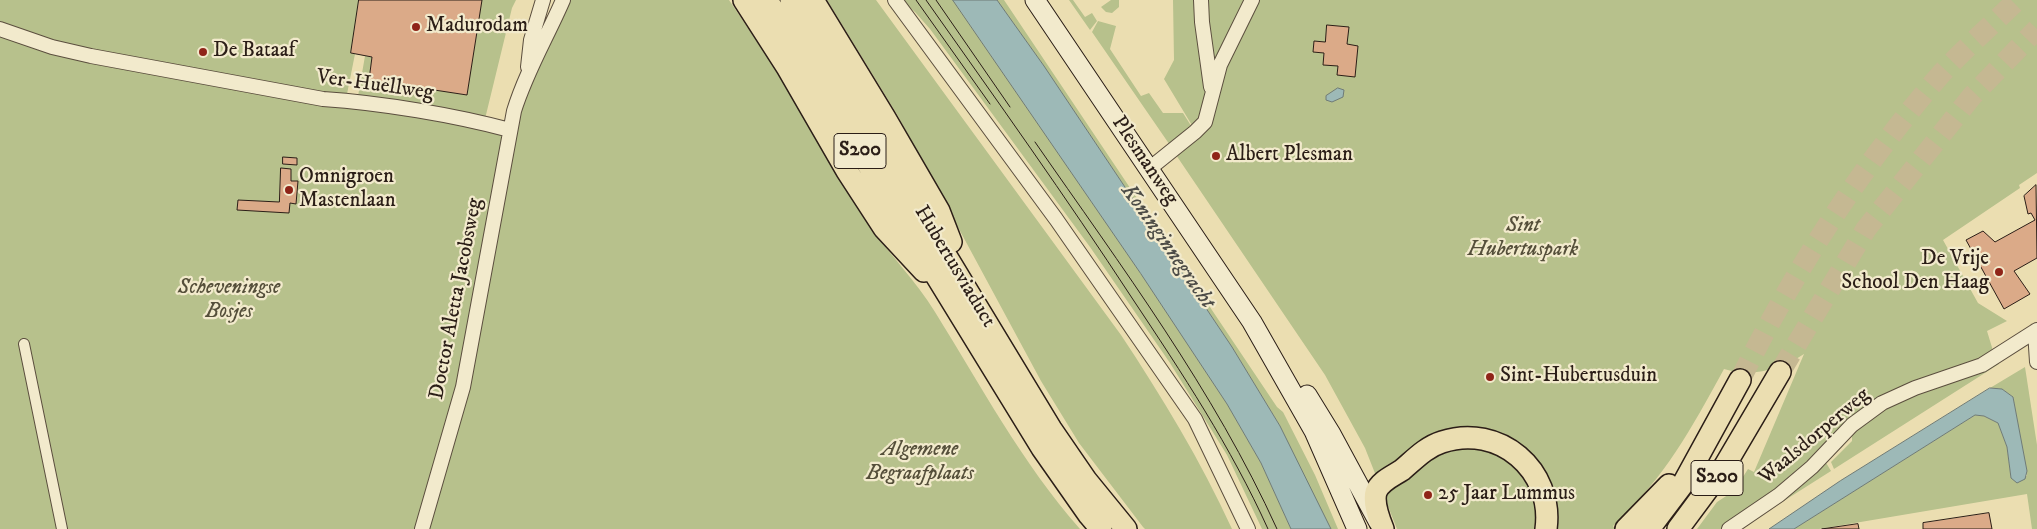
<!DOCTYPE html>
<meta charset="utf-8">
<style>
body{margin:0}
canvas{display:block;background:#ebdeb1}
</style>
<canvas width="2037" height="529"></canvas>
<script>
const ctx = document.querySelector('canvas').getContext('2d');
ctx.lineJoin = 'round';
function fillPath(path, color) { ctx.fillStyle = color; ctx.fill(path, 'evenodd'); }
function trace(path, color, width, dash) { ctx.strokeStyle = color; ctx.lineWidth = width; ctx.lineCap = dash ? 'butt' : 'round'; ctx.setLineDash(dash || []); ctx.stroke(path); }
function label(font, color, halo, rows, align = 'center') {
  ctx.font = font + ' "IM FELL DW Pica",serif'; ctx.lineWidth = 4.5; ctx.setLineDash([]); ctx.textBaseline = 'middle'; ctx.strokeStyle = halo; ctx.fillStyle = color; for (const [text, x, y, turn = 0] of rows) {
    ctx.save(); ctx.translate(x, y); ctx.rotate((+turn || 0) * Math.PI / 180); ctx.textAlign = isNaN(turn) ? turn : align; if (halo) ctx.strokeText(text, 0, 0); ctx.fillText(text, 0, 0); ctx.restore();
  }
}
fillPath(new Path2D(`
 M0,0H359L351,53L355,54L346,99L357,102L365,56L372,57L369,80L467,95L482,0H516L512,8L484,123L510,130L563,0H729C746,25 763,50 779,76C809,125 836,177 869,225C890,255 916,281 935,312C981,386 1022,463 1080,529H0Z
 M827,0H876L1121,335C1162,397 1201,461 1232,529H1145L1143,527L1079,443L1041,381L898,116Z
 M901,0H953L1141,274L1227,404L1261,463L1291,529H1262L1227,455L1170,363L1090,247L930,29L915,12Z
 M997,0H1004L1277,407L1283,412L1315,475L1338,529H1331L1324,518L1280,426L1232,347L1044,66Z
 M1069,0H1073L1085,17L1092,13L1097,21L1090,30Z
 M1111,0H1119V7L1112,13L1106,12L1101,7Z
 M1173,0H2037V173L2019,185L2020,188L1943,240L1978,303L2007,321L1987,331L1994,354L1910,386L1793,478L1722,529H1697L1717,502L1734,491L1748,469L1754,472L1804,354C1781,369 1752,378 1724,369C1690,431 1666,476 1613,526L1615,529H1554L1536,513L1534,529H1397L1365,448L1325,375L1174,152L1196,132L1164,79L1174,60Z
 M1098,21L1116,26L1110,49L1141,96L1149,93L1163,113H1183L1195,132L1174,151L1092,32Z
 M1998,361L1999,364L1834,469L1831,462L1852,441V433L1888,405Z
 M2025,367L2037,445V529H2032L2027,494L1819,529H1794L1975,415L1984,416L1998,423L2007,447L2011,478L2027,476L2013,397L2002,389L1990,388Z
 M1825,461L1831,471L1779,504L1777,500Z`), '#b7c18c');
const water = new Path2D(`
 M953,0H997L1044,66L1232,347L1280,426L1331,529H1291L1261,463L1227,404L1141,274Z
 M1338,88L1344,90L1343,97L1332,102L1326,100V96Z
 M1990,388L2002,389L2013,397L2027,471L2025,479L2017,483L2011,478L2007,447L1998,423L1984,416L1975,415L1794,529H1769L1840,481Z`);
fillPath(water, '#9db9b7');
trace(water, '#6f7b77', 1);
const building = new Path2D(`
 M359,0H482L467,95L369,80L372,57L351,53Z
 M1327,25L1349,27L1347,44L1358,46L1355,77L1337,75L1338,66L1323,65L1324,53L1313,52L1314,41L1325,42Z
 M283,157L297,158V165L283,164Z
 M281,168L291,169V181H298L296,204L290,203L289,213L237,210L238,200L279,202Z
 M2036,185L2037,258L2014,271L2030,294L2004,309L1966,240L1983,231L1995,242L2035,220L2031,213L2028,214L2024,196Z
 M1989,513L1992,529H1923V523Z
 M1858,524L1859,529H1822Z`);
fillPath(building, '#dbaa88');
trace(building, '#2b1e17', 1);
trace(new Path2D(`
 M1780,372L1866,229L1972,96L2037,29
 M1740,380C1794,271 1861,166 1941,74C1965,48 1992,25 2017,0`), '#c5b892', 21, [21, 11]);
const pedestrian = new Path2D(`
 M24,344L62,529`);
const minor = new Path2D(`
 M895,0L1056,219L1195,419L1248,529
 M1201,0L1202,22L1211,87
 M0,29L52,47L91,56L323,99C382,103 454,115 510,130
 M528,67L531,40L543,0
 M1149,169L1195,132L1205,122L1220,65L1252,0
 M2035,331L2037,362
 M422,529L463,387L514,111C526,72 547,37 563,0
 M1729,529L1779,495L1812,467L1852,425L1882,403L1915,388L1982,365L2037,330`);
const secondary = new Path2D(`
 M1035,0L1252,322L1314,431L1357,529
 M1307,395L1331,434L1378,521`);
const primary = new Path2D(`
 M744,0L787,67L847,171L884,228L924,271
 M767,0L1042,448L1089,515L1101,529
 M791,0L1051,429L1086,480L1126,529
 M813,0L885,118L939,211L951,242
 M1383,529C1379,519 1373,502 1376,492C1380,481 1393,476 1402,470C1415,459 1426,447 1442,442C1499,423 1554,470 1546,529
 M1626,529L1669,485
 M1649,529L1683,484L1740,380
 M1678,529L1724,467L1780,372`);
trace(pedestrian, '#5b4e3e', 12);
trace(minor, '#5b4e3e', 16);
trace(secondary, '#2b1e17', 21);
trace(primary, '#2b1e17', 24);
trace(pedestrian, '#f2eacc', 10);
trace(minor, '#f2eacc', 14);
trace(secondary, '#f2eacc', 19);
trace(primary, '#ebdeb1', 21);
trace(new Path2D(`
 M916,0L990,104
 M926,0C996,99 1066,197 1132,298C1182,373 1231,447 1268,529
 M936,0L1010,107
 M1035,142C1121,266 1214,390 1277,529`), '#2b1e17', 1);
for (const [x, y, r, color] of [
 [416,27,5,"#8f2418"],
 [203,52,5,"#8f2418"],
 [1216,156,5,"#8f2418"],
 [289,190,5,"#8f2418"],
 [1999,272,5,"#8f2418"],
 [1490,377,5,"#8f2418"],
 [1428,495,5,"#8f2418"]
]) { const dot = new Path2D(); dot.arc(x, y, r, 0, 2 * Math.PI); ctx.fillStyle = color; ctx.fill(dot); trace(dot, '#f2eacc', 2); }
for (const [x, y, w] of [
 [860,151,52],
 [1717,478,52]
]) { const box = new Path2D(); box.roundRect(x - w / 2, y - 17.5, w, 35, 4); ctx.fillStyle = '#f2eacc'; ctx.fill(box); trace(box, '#2b1e17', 1); }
label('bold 20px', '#2b1e17', null, [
 ["S200",860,151],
 ["S200",1717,478]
]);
label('21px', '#2b1e17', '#f2eacc', [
 ["Madurodam",426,27],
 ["De Bataaf",213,52],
 ["Albert Plesman",1226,156],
 ["Omnigroen",299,178],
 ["Mastenlaan",299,202],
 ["De Vrije",1989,260,"right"],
 ["School Den Haag",1989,284,"right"],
 ["Sint-Hubertusduin",1500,377],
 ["25 Jaar Lummus",1438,495]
], 'left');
label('21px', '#2b1e17', '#f2eacc', [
 ["Ver-Huëllweg",375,86,8],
 ["Plesmanweg",1144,161,56],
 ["Hubertusviaduct",954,267,59],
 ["Doctor Aletta Jacobsweg",457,299,-79],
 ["Waalsdorperweg",1815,437,-40]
]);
label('italic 21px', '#554f3a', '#f2eacc', [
 ["Sint",1523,227],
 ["Hubertuspark",1523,251],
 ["Scheveningse",229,289],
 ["Bosjes",229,313],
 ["Algemene",920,451],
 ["Begraafplaats",920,475]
]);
label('italic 22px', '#4d4c47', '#f2eacc', [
 ["Koninginnegracht",1167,247,55]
]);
</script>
